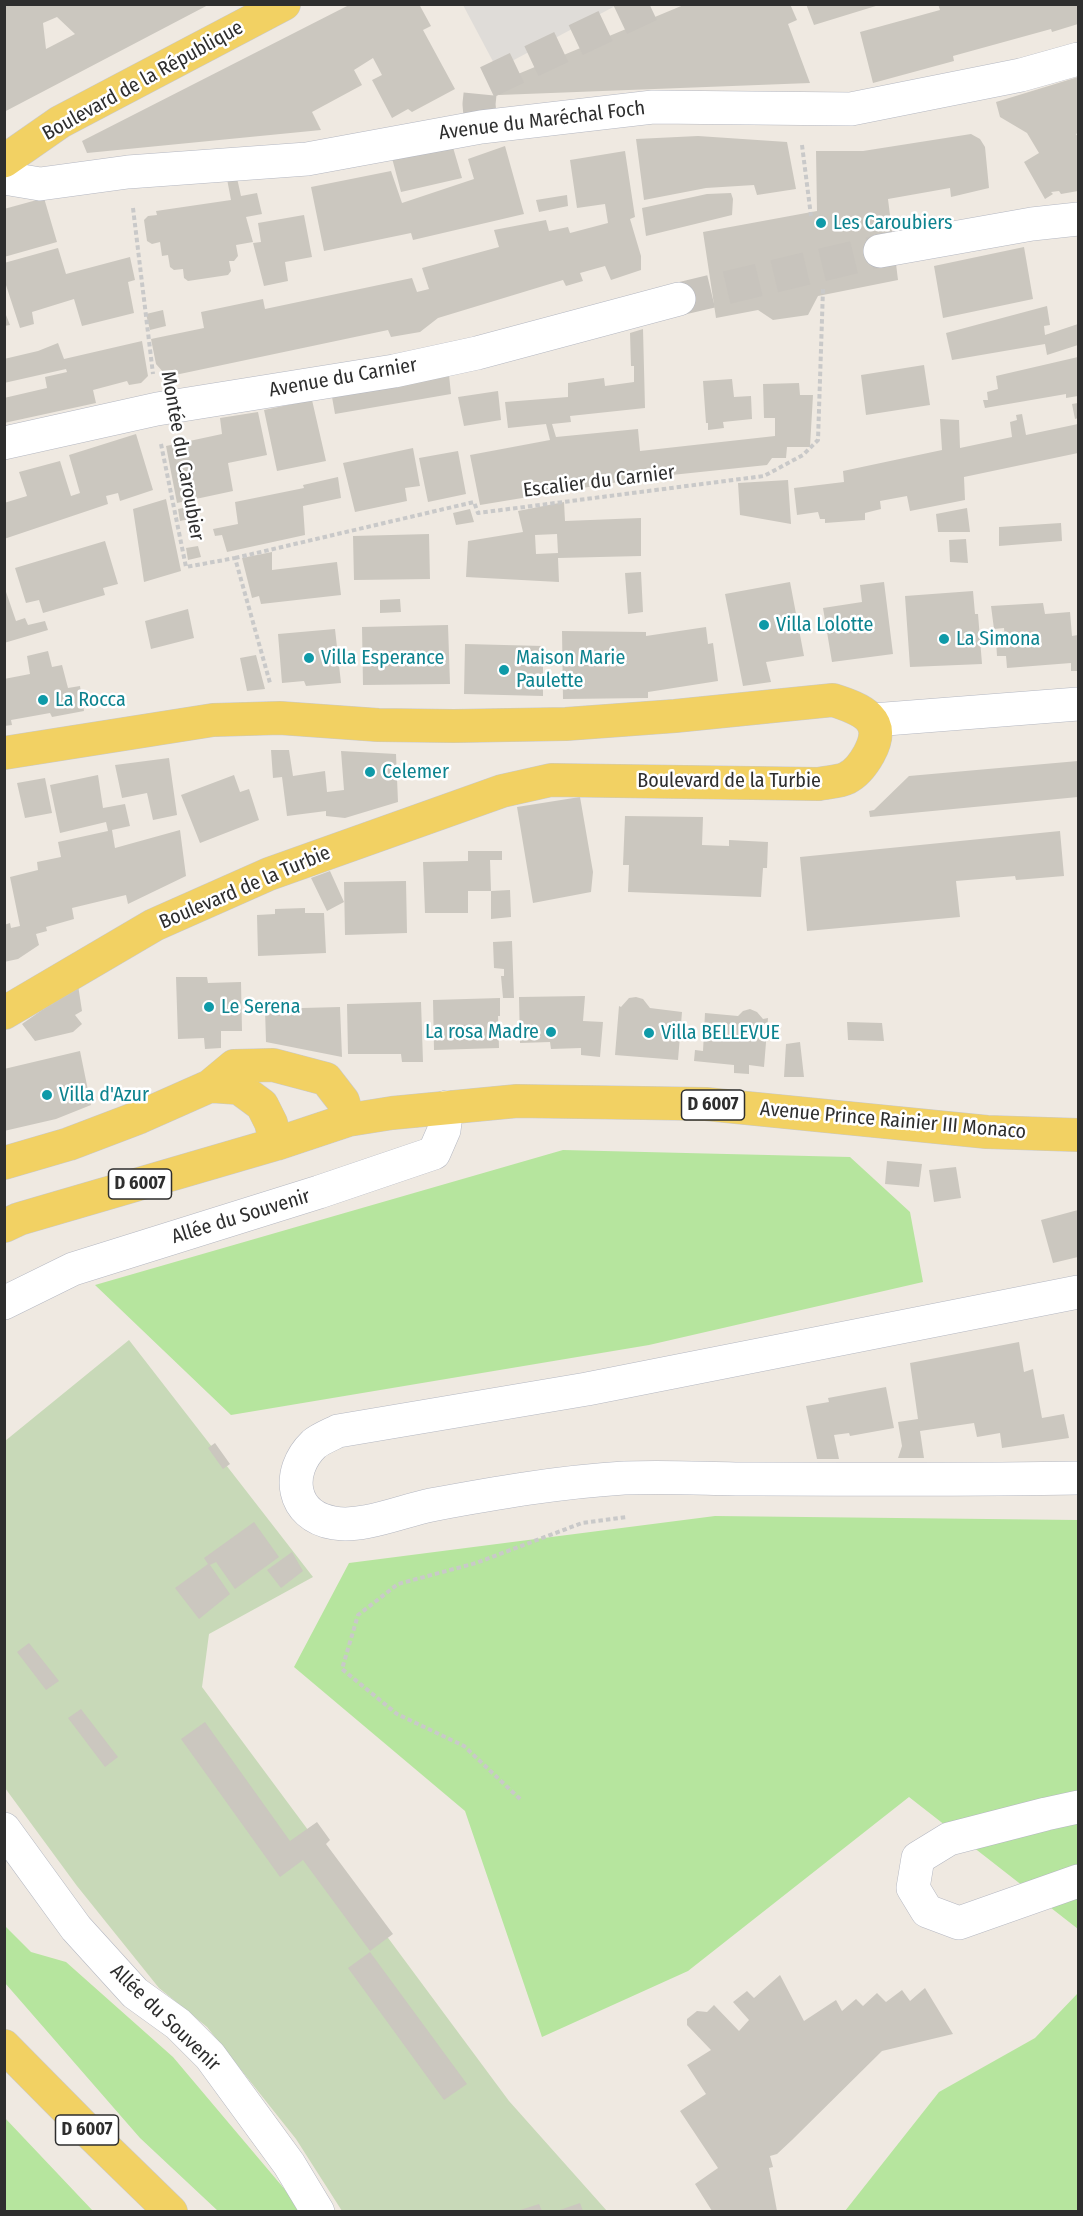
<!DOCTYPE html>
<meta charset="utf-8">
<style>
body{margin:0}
#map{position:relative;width:1083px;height:2216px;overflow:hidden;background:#efe9e1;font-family:"Fira Sans Condensed",sans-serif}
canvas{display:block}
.frame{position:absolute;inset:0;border:6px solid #2e2e2e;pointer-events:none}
</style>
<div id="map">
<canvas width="1083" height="2216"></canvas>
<div class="frame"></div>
</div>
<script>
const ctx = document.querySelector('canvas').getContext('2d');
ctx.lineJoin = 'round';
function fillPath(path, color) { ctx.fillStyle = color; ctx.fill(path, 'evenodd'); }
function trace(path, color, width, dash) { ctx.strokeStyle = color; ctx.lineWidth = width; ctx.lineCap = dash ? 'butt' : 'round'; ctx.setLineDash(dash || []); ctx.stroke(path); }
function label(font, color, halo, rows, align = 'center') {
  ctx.font = font + ' "Fira Sans Condensed",sans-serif'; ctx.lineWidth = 5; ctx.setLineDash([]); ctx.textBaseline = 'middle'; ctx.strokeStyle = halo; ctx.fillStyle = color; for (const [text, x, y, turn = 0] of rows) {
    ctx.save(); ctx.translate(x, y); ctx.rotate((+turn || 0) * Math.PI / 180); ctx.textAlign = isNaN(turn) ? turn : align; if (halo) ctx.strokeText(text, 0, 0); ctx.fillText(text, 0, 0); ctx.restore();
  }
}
fillPath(new Path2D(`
 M563,1150L850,1157L910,1212L923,1282L649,1345L231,1415L95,1285Z
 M715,1516L1078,1520V1929L909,1797L688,1971L542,2037L465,1811L294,1667L349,1563Z
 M4,1925L31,1952L66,1962L173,2057L303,2211H218L140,2138L5,1983Z
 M1078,1993V2211H845L939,2092L1035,2038Z
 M4,2118H5L93,2211H5Z`), '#b6e59e');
fillPath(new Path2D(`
 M129,1340L313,1577L209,1634L202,1687L509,2101L607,2211H342L296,2139L207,2027L159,1988L77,1886L5,1788V1441Z`), '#c8d9b8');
fillPath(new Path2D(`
 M463,5H617L497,69Z`), '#dfdcd8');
fillPath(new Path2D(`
 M4,4L121,5L210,4L4,112ZM57,17L75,34L46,49L43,23Z
 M351,4H419L431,26L423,30L455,89L412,112L408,109L392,118L372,80L382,75L373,58L354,70L362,85L312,112L321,130L87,153L82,141Z
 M686,4H790L797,20L788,24L810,83L499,95L494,84Z
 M806,4H879V5L814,25Z
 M938,4H1078V24L1052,32L1051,29L953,56L954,61L873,83L860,32L940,10Z
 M1078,77V133L1076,134L1078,137V191L1061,194L1059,191L1051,192L1053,194L1045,199L1024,162L1039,153L1027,133L1000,117L996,102Z
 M971,134L980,139L985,147L989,188L951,197L950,188L888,199L898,280L818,296L808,315L773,320L758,310L716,318L703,232L817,211L816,151H863Z
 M698,136L787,142L796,189L757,195L754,185L706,188L644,200L636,139Z
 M452,144L462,178L401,192L392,158Z
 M505,146L524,214L413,240L411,233L324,251L311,187L391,171L402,203L474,179L468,159Z
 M625,151L635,217L630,219L641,256V270L611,280L605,266L580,273L583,281L566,286L563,280L438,318L420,332L391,337L388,330L175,375L163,372L156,364L151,339L204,328L201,312L263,299L265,309L412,278L417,292L429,289L422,268L499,247L494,230L546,220L549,231L568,227L570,233L608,223L605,204L577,208L570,160Z
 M237,178L241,196L257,193L262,214L246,217L253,242L236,245L238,256L234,261H229L231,271L228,275L188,281L184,278L183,269L174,270L170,267L168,255L162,256L160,242L152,244L147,241L144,220L148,216L157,215L156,211L231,200L227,179Z
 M731,193L733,199L732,215L646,236L642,208L707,194Z
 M567,195L568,206L539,212L536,200Z
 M44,198L57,242L4,257V209Z
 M304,215L312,257L285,262L288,281L264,286L253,243L261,242L258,223Z
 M1024,247L1033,299L943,318L934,266Z
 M58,248L66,274L130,257L135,280L128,282L134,313L82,326L74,299L32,312L34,324L20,328L4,279V263Z
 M1047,306L1050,325L1044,326L1045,335L1078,324V345L1047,355L1045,344L952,360L946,333Z
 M4,310L10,325L4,326Z
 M163,310L166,326L150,330L146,314Z
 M643,329L645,408L570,416L571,422L552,424L556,437L638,429L640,451L775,436V418H764L763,384L799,383L800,395H813L810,447H787L786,458H772L767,465L643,478L480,505L470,455L550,440L546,424L508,428L505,402L568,397V383L604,378L605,386L634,382V366H631L630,333Z
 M142,341L148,376L141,383L129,385L127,381L93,390L96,403L4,423V398L47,388L45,377L67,372L66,369L4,383V359L38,351L58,343L64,359Z
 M1078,357V396L1066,398V394L985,408L983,400H988L987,392L998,389L996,376Z
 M924,365L930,405L866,415L861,375Z
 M449,375L451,394L335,414L332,397Z
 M732,379L734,397L751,396L752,419L723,422L724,428L708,430V423H706L703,381Z
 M498,391L501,420L464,426L458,397Z
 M312,400L326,461L277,471L264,410Z
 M1078,403V418L1075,419L1072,404Z
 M258,412L267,455L228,463L233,491L177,503L166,446L222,434L220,418Z
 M1022,414L1026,435L1078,424V453L964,477L965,500L910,511L907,496L880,501L881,509L865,513V520L825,523V519H820L818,512L797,515L794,488L844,482L843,471L942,450L940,419L959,420L960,448L1012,437L1010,422L1017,420L1016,415Z
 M136,434L153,490L120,501L118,493L106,496L108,504L4,539V503L27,496L19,472L60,461L71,496L80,493L69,455Z
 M413,448L420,486L405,488L407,501L355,512L343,463Z
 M458,451L466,494L428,502L419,458Z
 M338,477L341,498L303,506L305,535L227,552L222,535L215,536L213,529L238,524L235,502L304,488L303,485Z
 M788,480L791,524L740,515L738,483Z
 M166,499L181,571L144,582L133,509Z
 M564,502L565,521L641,518V556L558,558L559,582L466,577L468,541L523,532L518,511ZM557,534L558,553L536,554L535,535Z
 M193,506L195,518L180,521L178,509Z
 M967,508L970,532H938L936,514Z
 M470,509L474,522L456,525L453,513Z
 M1061,523L1062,541L999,546V527Z
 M429,534L430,579L354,580L353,536Z
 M966,539L968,563L950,562L949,540Z
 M105,541L118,584L103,588L105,595L43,613L39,600L26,603L15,568Z
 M198,546L201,557L188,560L186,548Z
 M272,552V570L337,562L341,595L261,604L259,596L252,598L242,558Z
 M641,572L643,612L628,614L625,573Z
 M790,582L804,656L766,662L771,682L743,686L725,594Z
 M884,582L893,654L832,662L823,608L862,602L860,585Z
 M4,586L16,621L25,618L28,625L45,621L48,630L4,643Z
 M973,591L975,614H978L982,664L910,667L905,596Z
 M400,599L401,612L380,613V600Z
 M1043,603L1045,614L1070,612L1072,636L1078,635V671H1071V663L1007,668L1006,656H997L996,641L1005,640L1004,628L994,629L991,606Z
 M188,609L194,638L151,649L145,621Z
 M448,625L450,684L363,685L362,627Z
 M706,627L708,644L713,643L718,681L648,692V698L563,699L562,631L646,632V636Z
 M335,629L341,683L306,686L304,681L282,683L278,634Z
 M465,644L543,646V696L464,694Z
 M48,651L52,667L62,665L68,688L80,686L84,711L52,717L50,713L11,720L12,725L4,726V679L30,674L27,656Z
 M256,655L265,689L247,691L240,658Z
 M271,750H289L293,776L325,771L327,792L344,790L341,751L396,754L398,802L345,818L326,816V811L287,816L282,777L273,778Z
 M169,758L177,815L153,820L147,793L122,798L115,765Z
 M1078,761V797L870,817L869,811L874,810L909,776Z
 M98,775L103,808L125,804L130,826L112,830L115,848L180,830L186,876L128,904L126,895L72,908L74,919L46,927L47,931L36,934L39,945L18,959L4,962V925L10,923L11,928L20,926L10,877L38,870L37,862L61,857L58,842L108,831L106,822L60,833L50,785Z
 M234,775L240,792L249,789L259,820L200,843L181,795Z
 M45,778L52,813L25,818L17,783Z
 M580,797L593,872L591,892L533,903L517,807Z
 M625,816L703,817L702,845L729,846V840L768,842L767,868H763L761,897L628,892L629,865H623Z
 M1060,831L1064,876L1016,880L1015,876L956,881L960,917L807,931L800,857Z
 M468,851H502V860H490L491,891H468V913H425L423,862L468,861Z
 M330,871L344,902L327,911L311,878Z
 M406,881L407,933L345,935L344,882Z
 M510,890L511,917L491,919V891Z
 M305,908V913H324L326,953L258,956L257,915L275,914V909Z
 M512,941L514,998H503L501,976H504V969L494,968L493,942Z
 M176,977H207L208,983L241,982L242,1031H221V1048L205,1049L204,1038L178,1039Z
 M78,985L82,1011L75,1015L82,1024L73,1032L35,1041L22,1024Z
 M585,996L583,1021L603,1022L600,1057L581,1055V1048L551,1049L550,1042L520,1043L519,997Z
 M636,997L643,999L650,1008L682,1012L678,1060L615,1055L619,1006L621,1007L629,998Z
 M500,998V1016H498L499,1048L434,1050L433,1000Z
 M421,1002L423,1062H402L401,1054H348L347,1004Z
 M340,1007L342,1057L266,1042L265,1009Z
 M750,1009L757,1012L763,1019L768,1018L764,1067L749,1065V1074L734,1073V1065L694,1061L695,1050L703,1051L705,1013L738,1016L743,1011Z
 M847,1022L882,1023L884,1041L848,1040Z
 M800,1042L804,1077H784L786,1044Z
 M80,1051L91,1105L56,1119L4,1131V1069Z
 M887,1161L922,1164L919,1187L885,1184Z
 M956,1167L961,1198L934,1202L929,1170Z
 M1078,1210V1257L1053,1263L1041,1220Z
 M1019,1342L1024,1372L1033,1369L1042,1418L1064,1414L1069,1438L1002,1448L1000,1433L977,1437L974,1423L920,1431L924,1458H898L902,1446L898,1422L918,1419L910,1363Z
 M886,1387L894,1428L850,1436L849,1433L834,1435L839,1459H817L806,1406L829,1402L828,1398Z
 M215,1443L230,1464L223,1469L208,1448Z
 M254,1522L279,1557L235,1589L216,1562L210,1565L230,1594L199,1619L175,1588L208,1564L204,1558Z
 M292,1552L303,1571L281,1588L267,1570Z
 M29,1643L59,1681L46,1690L17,1652Z
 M81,1709L118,1757L105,1767L68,1718Z
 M205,1722L290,1841L317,1822L330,1840L326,1844L393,1934L370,1951L303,1860L280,1877L181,1739Z
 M370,1952L467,2084L444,2100L348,1968Z
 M780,1975L804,2021L836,2000L842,2011L856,1999L863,2006L877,1993L886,2002L902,1990L910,2001L925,1988L953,2034L882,2051L792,2140L777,2154L770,2156L773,2167L769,2168L777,2211H712L695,2184L718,2168L680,2111L706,2094L687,2065L711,2050L687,2025V2019L697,2011L707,2012L714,2005L739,2031L749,2020L733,2002L747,1991L754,1998Z
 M580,2203L583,2211H557Z
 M539,2204L542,2211H517Z`), '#cbc7bf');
trace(new Path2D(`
 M481,127L479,104L481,85L652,4
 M679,299L880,251`), '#c8c4bd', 33, [33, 16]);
const minor = new Path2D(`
 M4,178L40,184L128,172L307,159L481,127L653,107L851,109L1021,75L1078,59
 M880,251L1032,224L1078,219
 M4,443L157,409L394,371L477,353L679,299
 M873,720L1078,704
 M1078,1292L587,1389L338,1431C330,1435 320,1439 314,1444C285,1472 291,1516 334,1523C363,1528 402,1511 431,1505C495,1493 559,1482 624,1478C668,1476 712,1479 756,1479C864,1479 971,1480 1078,1478
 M4,1303L73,1269L319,1192L434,1153L444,1130L447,1107
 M1078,1807L1046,1814L949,1839L918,1858L913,1888L927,1911L959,1923L1078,1881
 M4,1829L76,1928L135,1993L178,2024L210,2056L289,2164L318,2212`);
const major = new Path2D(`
 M4,161L60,122L284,4
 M4,753L213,720L280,718L378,725L454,726L566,724L675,716L833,700C861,709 888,719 869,754C864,763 857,773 847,778C839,782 827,782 819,784L551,780L502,791L269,874L154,925L4,1013
 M210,1086L239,1088L262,1105L271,1123L276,1144
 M4,1163L69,1144L140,1117L210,1086L234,1066L273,1065L326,1079L343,1101L348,1120
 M4,1226L19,1219L276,1144L348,1120L392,1113L517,1101L706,1104L987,1132L1078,1135
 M4,2046L91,2134L171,2212`);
trace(minor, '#b4b7c1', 34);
trace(major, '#c9c9c9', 34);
trace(new Path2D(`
 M802,145L811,216
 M133,208L153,374
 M161,444L186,567L235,558L270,683
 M235,558L474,502L478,513L764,476L803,455L818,440L823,289
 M520,1799L464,1746L397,1714L342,1669L358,1615L398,1584L476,1563L582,1523L627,1517`), '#c9c9c9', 4, [4.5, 3]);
trace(minor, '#fff', 33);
trace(major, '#f2d163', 33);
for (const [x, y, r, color] of [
 [821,223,6,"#0f9aa8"],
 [764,625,6,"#0f9aa8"],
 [944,639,6,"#0f9aa8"],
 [309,658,6,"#0f9aa8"],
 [504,670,6,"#0f9aa8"],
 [43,700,6,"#0f9aa8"],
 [370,772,6,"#0f9aa8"],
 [209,1007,6,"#0f9aa8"],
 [551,1032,6,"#0f9aa8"],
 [649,1033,6,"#0f9aa8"],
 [47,1095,6,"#0f9aa8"]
]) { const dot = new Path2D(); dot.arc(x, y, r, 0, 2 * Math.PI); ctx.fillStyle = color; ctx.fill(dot); trace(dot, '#fff', 2); }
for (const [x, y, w] of [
 [713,1105,63],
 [140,1184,63],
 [87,2130,63]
]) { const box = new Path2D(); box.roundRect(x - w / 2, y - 15, w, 30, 4.5); ctx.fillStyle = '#fff'; ctx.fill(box); trace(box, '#2e2e2e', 1.5); }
label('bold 18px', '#2e2e2e', null, [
 ["D 6007",713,1105],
 ["D 6007",140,1184],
 ["D 6007",87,2130]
]);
label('20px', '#2e2e2e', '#fff', [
 ["Boulevard de la République",143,81,-29],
 ["Avenue du Maréchal Foch",542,121,-7],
 ["Avenue du Carnier",343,378,-10],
 ["Montée du Caroubier",182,456,80],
 ["Escalier du Carnier",599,482,-7],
 ["Boulevard de la Turbie",729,781],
 ["Boulevard de la Turbie",245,888,-23],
 ["Avenue Prince Rainier III Monaco",893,1121,5],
 ["Allée du Souvenir",241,1217,-17],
 ["Allée du Souvenir",165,2018,44]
]);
label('20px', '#0d838f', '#fff', [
 ["Les Caroubiers",833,223],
 ["Villa Lolotte",776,625],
 ["La Simona",956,639],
 ["Villa Esperance",321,658],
 ["Maison Marie",516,658],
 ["Paulette",516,681],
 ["La Rocca",55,700],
 ["Celemer",382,772],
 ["Le Serena",221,1007],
 ["La rosa Madre",539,1032,"right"],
 ["Villa BELLEVUE",661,1033],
 ["Villa d'Azur",59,1095]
], 'left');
</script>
